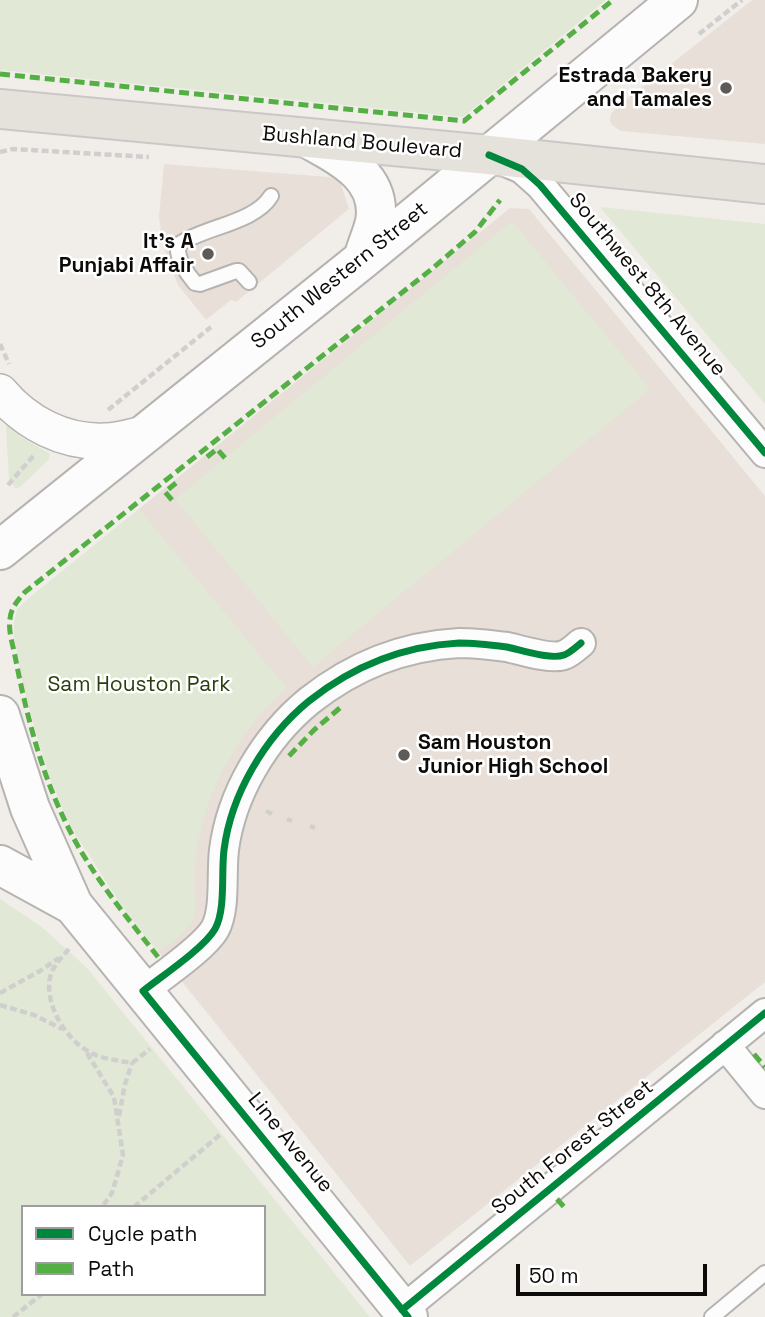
<!DOCTYPE html>
<style>
body{margin:0}
#map{position:relative;width:765px;height:1317px;overflow:hidden;background:#f1eeea;font-family:"Space Grotesk",sans-serif}
canvas{display:block}
.legend{position:absolute;left:21px;top:1205px;width:245px;height:91px;box-sizing:border-box;background:#fff;border:2px solid #9e9d9d;margin:0;padding:9px 12px;list-style:none;font-size:21px;color:#0d0b09}
.legend li{display:flex;align-items:center;gap:14px;height:35px}
.legend b{width:35px;border:2px solid #9e9d9d}
.scale{position:absolute;left:516px;top:1264px;width:191px;height:32px;box-sizing:border-box;border:4px solid #0d0b09;border-top:0;padding-left:9px;font-size:21px;line-height:24px;white-space:nowrap;color:#0d0b09;-webkit-text-stroke:5px #fff;paint-order:stroke}
</style>
<div id="map">
<canvas width="765" height="1317"></canvas>
<ul class="legend">
<li><b style="height:9px;background:#00873e"></b>Cycle path</li>
<li><b style="height:9px;background:#54b044"></b>Path</li>
</ul>
<div class="scale">50 m</div>
</div>
<script>
const ctx = document.querySelector('canvas').getContext('2d');
ctx.lineJoin = 'round';
function fillPath(path, color) { ctx.fillStyle = color; ctx.fill(path, 'evenodd'); }
function trace(path, color, width, dash) { ctx.strokeStyle = color; ctx.lineWidth = width; ctx.lineCap = dash ? 'butt' : 'round'; ctx.setLineDash(dash || []); ctx.stroke(path); }
function label(font, color, halo, rows, align = 'center') {
  ctx.font = font + ' "Space Grotesk",sans-serif'; ctx.lineWidth = 5; ctx.setLineDash([]); ctx.textBaseline = 'middle'; ctx.strokeStyle = halo; ctx.fillStyle = color; for (const [text, x, y, turn = 0] of rows) {
    ctx.save(); ctx.translate(x, y); ctx.rotate((+turn || 0) * Math.PI / 180); ctx.textAlign = isNaN(turn) ? turn : align; if (halo) ctx.strokeText(text, 0, 0); ctx.fillText(text, 0, 0); ctx.restore();
  }
}
fillPath(new Path2D(`
 M752,0H765V144L621,131L613,126L610,121L611,114L617,107Z
 M164,164L329,177L340,181L349,209L236,302L231,300L206,320L178,285L162,244L159,215Z
 M510,208L529,209L765,496V982L410,1266L131,918L70,826L50,778L36,733L23,684L14,636V622L17,610L23,603Z`), '#e8e0d8');
fillPath(new Path2D(`
 M0,0H606L463,117L0,70Z
 M600,207L765,224V404Z
 M512,221L650,389L313,667L175,499Z
 M6,426H9L23,438L50,454L49,459L19,488H15L9,480Z
 M139,509L287,688C239,729 207,787 197,849C195,860 194,871 194,882C194,893 198,908 193,919C188,933 169,943 158,952L120,903L70,825L50,778L36,733L14,636C14,623 14,613 23,603Z
 M0,899L42,927L87,968L370,1317H0ZM23,1207H264V1294H23Z`), '#e1e8d5');
const service = new Path2D(`
 M249,282L239,271H236L200,284L195,283C187,274 176,257 178,245C203,227 255,223 271,196
 M712,1317L765,1273`);
const minor = new Path2D(`
 M501,160L522,169L540,185L765,453
 M143,991C162,976 204,948 215,929C226,909 221,873 224,850C231,794 265,737 309,701C353,666 403,646 459,643C475,643 491,645 507,647C521,650 551,660 564,655C570,653 576,647 581,643
 M725,1045L765,1094
 M402,1310L765,1013`);
const tertiary = new Path2D(`
 M0,392C26,423 64,443 105,441C119,441 134,436 147,433`);
const secondary = new Path2D(`
 M309,139C342,157 383,178 375,222C372,235 366,247 363,259
 M0,550L363,259L678,0
 M0,715L30,808L73,905L408,1317
 M0,865L73,905`);
const primary = new Path2D(`
 M0,109L489,155L765,184`);
trace(service, '#b6b4b1', 18);
trace(minor, '#b6b4b1', 32);
trace(tertiary, '#b6b4b1', 38);
trace(secondary, '#b6b4b1', 42);
trace(primary, '#cac8c7', 42);
trace(new Path2D(`
 M699,34L742,0
 M0,152L13,149L149,157
 M0,344L9,364
 M108,410L211,327
 M8,485L35,454
 M266,811L272,814
 M287,819L292,821
 M310,826L315,828
 M69,949C63,956 56,963 52,971C41,998 63,1036 86,1050C100,1059 116,1060 132,1063L150,1049
 M0,993L40,971L59,958
 M0,1005L34,1015L62,1029
 M87,1053L114,1097L123,1155L112,1193L102,1207
 M119,1116L125,1084L132,1063
 M134,1207L222,1133
 M13,1317L42,1294`), '#d0cfce', 4.5, [7, 3.5]);
trace(service, '#fdfcfc', 14);
trace(minor, '#fdfcfc', 28);
trace(tertiary, '#fdfcfc', 35);
trace(secondary, '#fdfcfc', 38);
trace(primary, '#e5e1db', 38);
trace(new Path2D(`
 M0,74L464,121L613,0
 M207,457L217,449L225,458
 M172,500L165,492L176,483
 M289,756L314,730L341,707
 M158,957C126,916 90,873 67,825C41,773 26,713 15,656C13,645 8,631 10,619C11,608 17,601 25,592L433,268L475,232L500,200
 M754,1054L765,1067
 M557,1199L565,1208`), '#54b044', 5, [10, 5]);
trace(new Path2D(`
 M489,155L522,169L540,185L765,453
 M402,1310L765,1013
 M408,1317L143,991C162,976 204,948 215,929C226,909 221,873 224,850C231,794 265,737 309,701C353,666 403,646 459,643C475,643 491,645 507,647C521,650 551,660 564,655C570,653 576,647 581,643`), '#00873e', 7);
for (const [x, y, r, color] of [
 [726,88,7,"#5d5a58"],
 [208,254,7,"#5d5a58"],
 [404,755,7,"#5d5a58"]
]) { const dot = new Path2D(); dot.arc(x, y, r, 0, 2 * Math.PI); ctx.fillStyle = color; ctx.fill(dot); trace(dot, '#fff', 2.5); }
label('bold 21px', '#0d0b09', '#fff', [
 ["Estrada Bakery",712,76],
 ["and Tamales",712,100],
 ["It's A",194,242],
 ["Punjabi Affair",194,266],
 ["Sam Houston",418,743,"left"],
 ["Junior High School",418,767,"left"]
], 'right');
label('21px', '#0d0b09', '#fff', [
 ["Bushland Boulevard",362,143,5],
 ["South Western Street",340,276,-39],
 ["Southwest 8th Avenue",647,285,50],
 ["Line Avenue",290,1143,51],
 ["South Forest Street",573,1148,-39]
]);
label('21px', '#2b3e0b', '#fff', [
 ["Sam Houston Park",139,685]
]);
</script>
